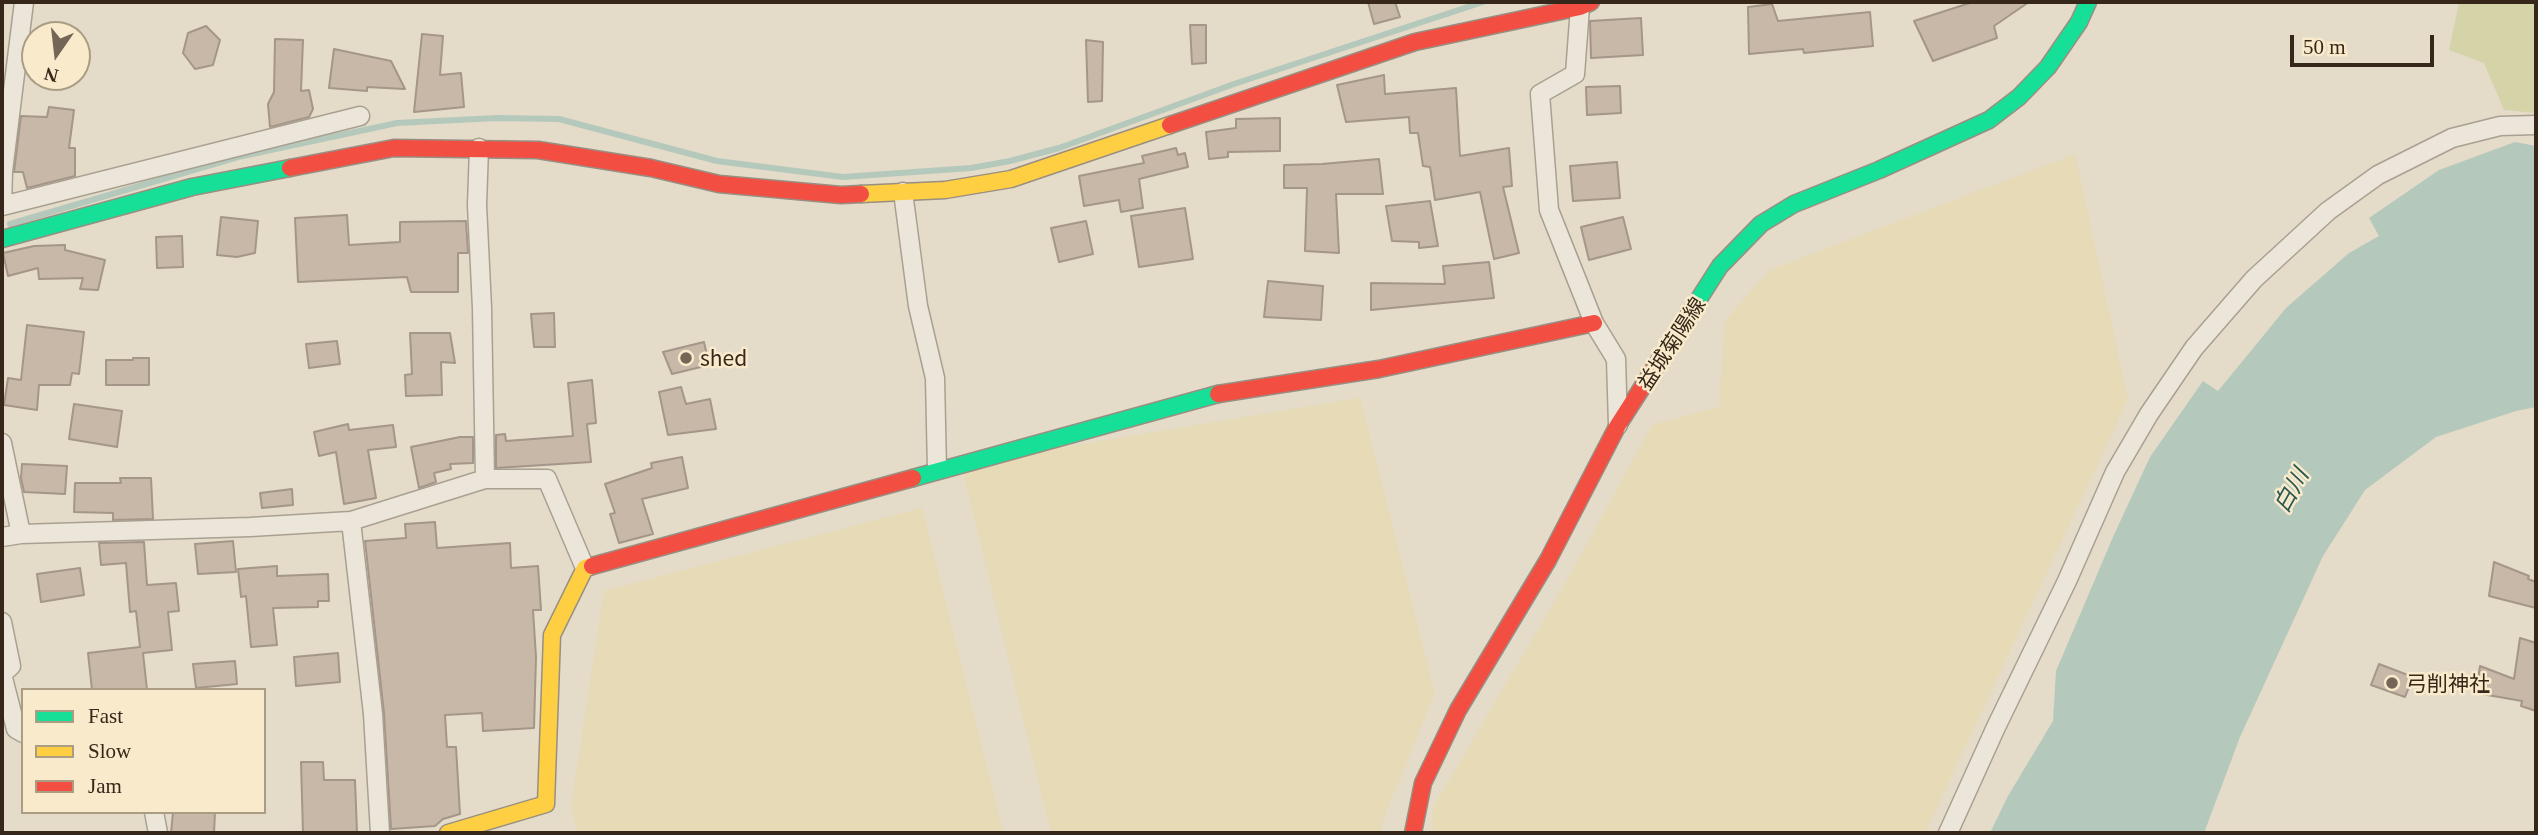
<!DOCTYPE html>
<meta charset="utf-8">
<style>
body{margin:0}
#map{position:relative;width:2538px;height:835px;overflow:hidden;background:#e4dbc8;font-family:Georgia,serif}
canvas{display:block}
.frame{position:absolute;inset:0;border:4px solid #37271a;pointer-events:none}
.legend{position:absolute;left:21px;top:688px;width:245px;height:126px;box-sizing:border-box;background:#f8eacb;border:2px solid #ab9c84;margin:0;padding:9px 12px;list-style:none;font-size:21px;color:#37271a}
.legend li{display:flex;align-items:center;gap:14px;height:35px}
.legend b{width:35px;border:2px solid #ab9c84}
.north{position:absolute;left:21px;top:21px;width:70px;height:70px;box-sizing:border-box;background:#f8eacb;border:2px solid #ab9c84;border-radius:50%;rotate:194deg;font-size:19px;font-weight:700;line-height:28px;text-align:center;color:#37271a}
.north::after{content:'';display:block;margin:auto;width:24px;height:32px;background:#746657;clip-path:polygon(50% 0,100% 100%,50% 72%,0 100%)}
.scale{position:absolute;left:2290px;top:35px;width:144px;height:32px;box-sizing:border-box;border:4px solid #37271a;border-top:0;padding-left:9px;font-size:21px;line-height:24px;white-space:nowrap;color:#37271a;-webkit-text-stroke:5px #f8eacb;paint-order:stroke}
</style>
<div id="map">
<canvas width="2538" height="835"></canvas>
<div class="frame"></div>
<ul class="legend">
<li><b style="height:9px;background:#16e098"></b>Fast</li>
<li><b style="height:9px;background:#ffcf43"></b>Slow</li>
<li><b style="height:9px;background:#f24e42"></b>Jam</li>
</ul>
<div class="north">N</div>
<div class="scale">50 m</div>
</div>
<script>
const ctx = document.querySelector('canvas').getContext('2d');
ctx.lineJoin = 'round';
function fillPath(path, color) { ctx.fillStyle = color; ctx.fill(path, 'evenodd'); }
function trace(path, color, width, dash) { ctx.strokeStyle = color; ctx.lineWidth = width; ctx.lineCap = dash ? 'butt' : 'round'; ctx.setLineDash(dash || []); ctx.stroke(path); }
function label(font, color, halo, rows, align = 'center') {
  ctx.font = font + ' Georgia,"Noto Sans JP",serif'; ctx.lineWidth = 5; ctx.setLineDash([]); ctx.textBaseline = 'middle'; ctx.strokeStyle = halo; ctx.fillStyle = color; for (const [text, x, y, turn = 0] of rows) {
    ctx.save(); ctx.translate(x, y); ctx.rotate((+turn || 0) * Math.PI / 180); ctx.textAlign = isNaN(turn) ? turn : align; if (halo) ctx.strokeText(text, 0, 0); ctx.fillText(text, 0, 0); ctx.restore();
  }
}
fillPath(new Path2D(`
 M2075,154L2128,399L1925,833H1433L1432,809L1569,577L1652,425L1719,407L1725,321L1770,270Z
 M1360,398L1435,693L1381,825L1383,833H1051L961,464Z
 M922,508L1004,833H578L571,807L604,591Z`), '#e6dbb6');
fillPath(new Path2D(`
 M2459,2H2536V113L2504,110L2484,63L2449,50Z`), '#d5d4a9');
fillPath(new Path2D(`
 M2515,142L2536,146V407L2516,411L2436,437L2365,490L2323,556L2240,737L2204,833H1990L2008,796L2053,721L2056,671L2113,537L2150,457L2203,381L2218,391L2286,308L2349,253L2379,236L2369,218L2439,170Z`), '#b4c9bb');
trace(new Path2D(`
 M10,224L238,157L397,123L497,118L559,119L717,161L843,177L971,168L1010,161L1059,148L1234,84L1483,2`), '#b4c9bb', 6);
const building = new Path2D(`
 M1368,2H1395L1400,17L1374,24Z
 M1973,2H2029L1994,26L1997,38L1933,61L1914,21Z
 M1772,4L1778,21L1870,12L1873,46L1804,53L1803,49L1749,54L1748,7Z
 M1641,18L1643,55L1591,58L1590,21Z
 M1190,25H1206V63L1192,64Z
 M206,26L220,40L213,65L195,69L183,53L188,33Z
 M422,34L443,36L440,75L461,73L464,107L414,112Z
 M275,39L303,40L301,91L309,90L313,109L309,117L270,127L268,104L274,92Z
 M1086,40L1103,42L1102,101L1088,102Z
 M334,49L391,61L405,89L367,87V91L329,88Z
 M1384,75L1385,94L1456,88L1460,156L1509,148L1512,186L1503,187L1519,253L1494,259L1480,192L1435,200L1430,167L1423,166L1418,133H1410L1409,117L1346,122L1337,85Z
 M1620,86L1621,113L1587,115L1586,87Z
 M49,107L74,110L69,148H75V176L27,188L23,172H14L21,116L47,117Z
 M1280,118V151L1228,152V157L1209,159L1206,132L1236,128V119Z
 M1176,148L1178,155L1185,153L1188,167L1139,179L1143,208L1121,212L1119,200L1084,206L1079,176L1144,163L1142,156Z
 M1379,159L1383,194H1336L1339,253L1305,251L1307,188H1284V165L1322,164Z
 M1617,162L1620,198L1573,201L1570,166Z
 M1430,201L1438,246L1419,248V242L1392,241L1386,206Z
 M1185,208L1193,259L1139,267L1131,216Z
 M347,215L349,245L400,242V222L466,221L468,253H458V292H411L407,277L298,282L295,218Z
 M221,217L258,221L255,253L237,257L217,255Z
 M1623,217L1631,249L1589,260L1581,227Z
 M1086,221L1093,254L1059,262L1051,228Z
 M182,236L183,267L157,268L156,237Z
 M65,245V250L105,260L98,290L80,289L83,278L39,279L38,268L8,276L3,253L34,246Z
 M1489,262L1494,298L1371,310V283L1445,284L1443,266Z
 M1268,281L1323,286L1321,320L1264,317Z
 M554,313L555,347H534L531,314Z
 M27,325L84,332L79,374L72,373L70,385H39L37,410L4,405L8,378L21,380Z
 M410,333H450L455,363L441,362L442,395L406,396L405,375L412,374Z
 M337,341L340,364L309,368L306,344Z
 M704,342L709,365L672,374L663,352Z
 M133,358H149V385H106V360H133Z
 M592,380L596,423L587,424L591,462L496,468V435L505,434L506,441L573,436L568,383Z
 M681,387L686,404L710,399L716,429L668,435L659,392Z
 M74,404L122,411L117,447L69,439Z
 M348,424L349,430L393,425L396,447L368,450L376,498L344,504L336,452L319,456L314,432Z
 M460,437H473V463L450,464L451,469L434,473L436,482L419,488L411,447Z
 M682,457L688,488L642,499L653,534L619,543L610,514L615,513L605,484L652,468L651,463Z
 M22,464L67,466L65,494L24,492L21,478Z
 M120,478H151L153,519L113,520V513L74,512L75,483H121Z
 M292,489L293,505L262,508L260,493Z
 M435,522L437,548L510,543L511,568L538,566L541,610H533L536,657L534,728L483,731L482,713L445,715L447,747H456L460,814L443,819L435,826L391,829L384,713L365,541L406,538L405,524Z
 M233,541L236,572L198,574L195,544Z
 M144,542L147,585L176,583L179,611L168,612L172,650L143,653L147,690H92L88,653L140,647L136,611L130,612L126,563L101,565L99,543Z
 M2494,562L2529,576L2528,579L2536,582V608L2489,596Z
 M277,566V576L328,574L329,601H318V607L273,608L277,645L251,647L246,596L241,597L238,569Z
 M80,568L84,595L41,602L37,574Z
 M2520,638L2536,643V711L2521,706L2522,701L2476,693L2480,666L2514,679Z
 M338,653L340,682L296,686L294,657Z
 M235,661L237,684L196,688L193,664Z
 M2379,664L2413,677L2405,697L2371,685Z
 M301,762H323L324,780H355L357,833H303Z
 M173,812H215L214,833H171Z`);
fillPath(building, '#c8b8a8');
trace(building, '#a49688', 2);
const street = new Path2D(`
 M1580,7L1575,74L1540,94L1549,210L1594,323L1616,359L1618,425
 M479,148L477,205L482,308L485,479
 M903,192L918,306L935,378L937,470
 M2,206L360,116
 M2,206L3,171L24,2
 M2,443L21,534
 M351,521L485,479H547L585,568
 M2,537L21,534L250,527L351,521L373,714L380,833
 M2,622L11,666L2,674
 M2,674L16,729L23,733
 M154,812L158,833
 M1948,833L1996,727L2067,581L2115,472L2149,414L2194,348L2254,279L2328,211L2378,175L2452,138L2500,126L2536,125`);
const fast = new Path2D(`
 M2,239L192,187L290,168
 M1688,316L1720,266L1761,224L1794,204L1879,170L1989,120L2019,97L2048,67L2079,22L2088,2
 M913,478L1218,394`);
const slow = new Path2D(`
 M861,194L945,190L1011,179L1170,125
 M448,833L546,804L552,635L585,568L592,566`);
const jam = new Path2D(`
 M1170,125L1415,42L1580,7L1591,2
 M290,168L394,148L538,150L651,168L719,184L841,195L861,194
 M1218,394L1379,369L1594,323
 M592,566L913,478
 M1413,833L1423,783L1458,710L1548,560L1618,425L1688,316`);
trace(street, '#a9a092', 21);
trace(fast, '#988f82', 19);
trace(slow, '#988f82', 19);
trace(jam, '#988f82', 19);
trace(street, '#ece6da', 18);
trace(fast, '#16e098', 16);
trace(slow, '#ffcf43', 16);
trace(jam, '#f24e42', 16);
for (const [x, y, r, color] of [
 [686,358,7,"#746657"],
 [2392,683,7,"#746657"]
]) { const dot = new Path2D(); dot.arc(x, y, r, 0, 2 * Math.PI); ctx.fillStyle = color; ctx.fill(dot); trace(dot, '#f8eacb', 2.5); }
label('21px', '#37271a', '#f8eacb', [
 ["益城菊陽線",1671,343,-57]
]);
label('21px', '#37271a', '#f8eacb', [
 ["shed",700,358],
 ["弓削神社",2406,683]
], 'left');
label('italic 23px', '#285853', '#f8eacb', [
 ["白川",2290,490,-61]
]);
</script>
